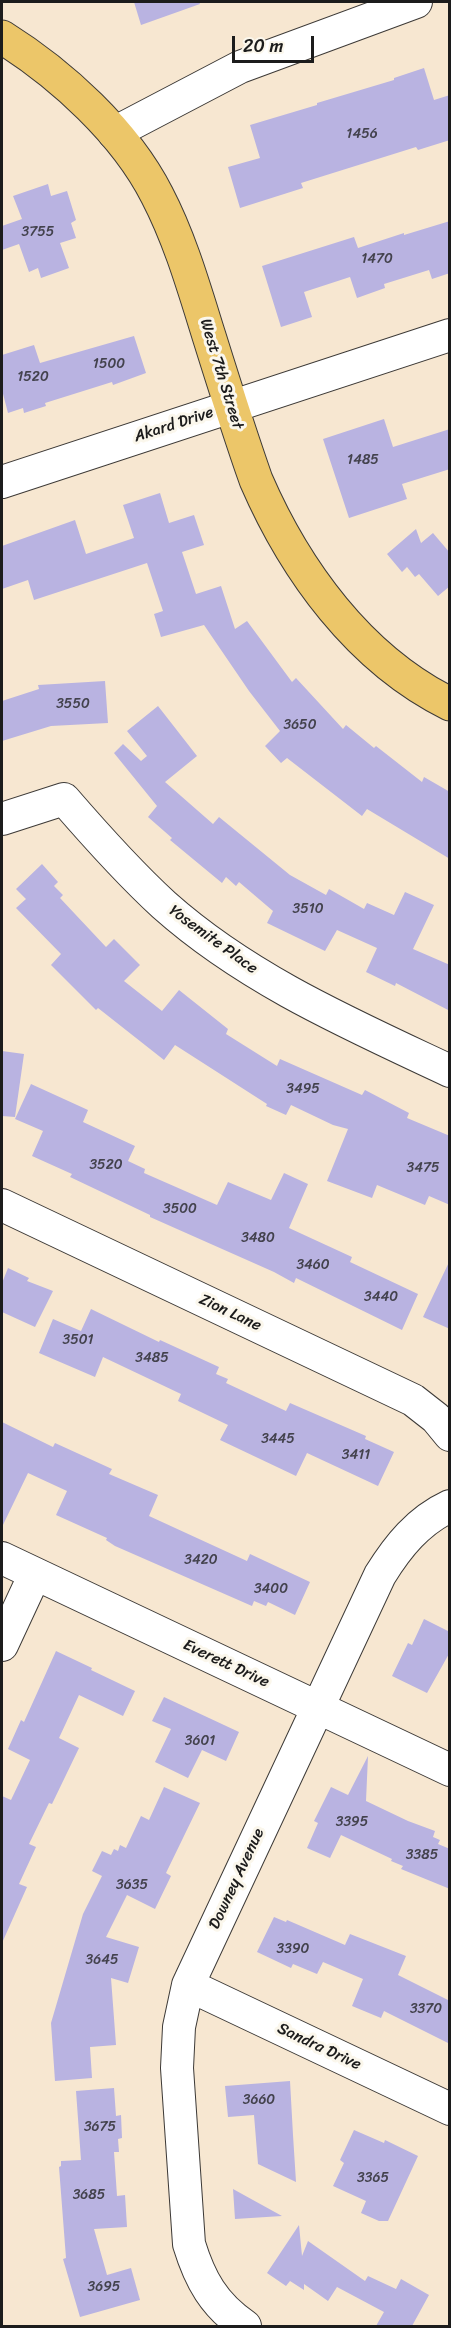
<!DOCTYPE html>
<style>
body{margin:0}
#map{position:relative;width:451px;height:2328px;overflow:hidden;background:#f7e7d1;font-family:Sriracha,sans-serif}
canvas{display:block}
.frame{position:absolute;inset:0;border:3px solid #1c1c1c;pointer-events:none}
.scale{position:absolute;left:232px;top:36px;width:82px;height:27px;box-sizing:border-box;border:3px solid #1c1c1c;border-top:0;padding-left:8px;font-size:18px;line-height:21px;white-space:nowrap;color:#1c1c1c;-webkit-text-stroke:4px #fbf7ec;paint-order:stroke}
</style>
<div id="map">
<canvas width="451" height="2328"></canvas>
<div class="frame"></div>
<div class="scale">20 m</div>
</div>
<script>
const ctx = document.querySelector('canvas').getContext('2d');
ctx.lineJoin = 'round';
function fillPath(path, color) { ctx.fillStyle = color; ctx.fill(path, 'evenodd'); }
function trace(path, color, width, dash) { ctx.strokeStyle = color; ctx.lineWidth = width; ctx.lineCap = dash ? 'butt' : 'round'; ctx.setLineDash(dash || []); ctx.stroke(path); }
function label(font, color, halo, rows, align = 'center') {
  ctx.font = font + ' Sriracha,sans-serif'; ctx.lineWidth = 6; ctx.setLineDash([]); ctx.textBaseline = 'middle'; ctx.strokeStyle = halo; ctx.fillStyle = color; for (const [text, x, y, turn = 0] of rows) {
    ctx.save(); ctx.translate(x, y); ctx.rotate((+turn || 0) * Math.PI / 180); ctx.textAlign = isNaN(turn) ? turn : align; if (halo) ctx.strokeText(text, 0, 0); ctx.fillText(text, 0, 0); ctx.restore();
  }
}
fillPath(new Path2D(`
 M134,2H199L200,4L141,25Z
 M424,68L434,100L450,95V140L418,150L416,147L301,183L303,188L240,208L228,167L260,158L250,125L317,105V103L394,80V78Z
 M48,184L51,196L67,191L76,220L71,223L76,238L60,243L69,268L41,278L38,268L29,272L19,244L2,250V226L22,219L13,196Z
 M450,221V273L432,279L429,270L384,284L385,288L357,298L350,277L304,292L312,317L281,327L262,266L354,237L358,248L404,233V235Z
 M134,336L146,373L113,385L112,382L45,403L46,406L24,413L23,408L8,413L2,390V355L34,345L40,363Z
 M384,419L393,447L450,429V469L402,484L407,499L349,518L323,439Z
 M160,493L169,523L194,515L204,545L182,552L196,594L221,586L235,629L247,621L292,682L296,678L343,729L346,725L374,748L376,746L422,782L424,777L450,792V859L367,809L362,816L287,758L281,763L265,746L280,731L249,691L204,625L161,637L154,614L163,611L147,563L34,600L28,580L2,589V546L75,520L86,554L134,538L123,505Z
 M416,529L421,543L433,533L450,553V586L438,596L419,574L415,577L407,567L402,572L387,554Z
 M105,681L108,723L51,726L2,741V701L39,689L38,685Z
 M158,706L197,756L165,782L213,824L219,817L290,875L326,895L329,889L364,909L367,903L394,915L405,892L434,905L413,949L450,965V1011L396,983L395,986L366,972L377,948L337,930L325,951L267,923L273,911L239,882L236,886L226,877L222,883L170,840L172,838L148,817L157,806L114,753L123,744L141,761L147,756L127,731Z
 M42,864L58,882L54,886L63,895L60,898L106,947L114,939L140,965L124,981L162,1011L179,990L228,1029L226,1034L277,1066L280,1059L362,1095L365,1090L409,1113L407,1118L450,1136V1205L429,1196L425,1205L377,1185L372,1198L327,1181L348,1129L333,1125L291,1105L286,1115L266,1106L267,1104L175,1045L164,1060L98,1008L96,1010L51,965L61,954L16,908L26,899L16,889Z
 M2,1051L24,1054L15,1117L2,1116Z
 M31,1084L88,1110L83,1122L135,1146L128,1161L145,1169L144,1173L217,1205L228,1182L271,1200L284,1173L308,1184L289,1228L352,1257L350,1262L418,1294L402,1330L296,1278L294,1283L274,1272L150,1217V1215L70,1177L72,1174L32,1156L43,1131L15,1119Z
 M450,1260V1329L423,1317Z
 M8,1268L29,1278L27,1281L53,1291L35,1327L2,1312V1283Z
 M91,1309L159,1342L160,1340L219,1367L216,1374L228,1379L226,1383L286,1411L290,1403L366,1436L365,1439L394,1452L378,1486L307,1453L296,1476L220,1440L228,1425L178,1401L181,1394L103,1357L95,1377L39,1353L53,1319L81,1331Z
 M2,1422L53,1447L55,1443L112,1469L109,1474L158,1495L149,1516L247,1561L250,1554L310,1582L295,1615L268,1602L266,1606L254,1601L252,1606L115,1546L106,1540L107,1538L56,1515L67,1491L28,1473L2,1527Z
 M424,1619L450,1632V1652L427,1693L392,1676L408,1643L412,1645Z
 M56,1651L92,1668L91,1670L135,1691L123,1716L79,1695L59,1738L79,1748L52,1804L49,1803L29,1844L36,1847L19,1884L27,1887L2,1943V1796L11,1800L30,1760L8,1749L21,1720L24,1722Z
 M164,1697L239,1732L226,1761L202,1750L188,1778L155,1762L171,1729L152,1721Z
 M368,1756L366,1801L408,1821L435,1831L433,1837L440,1840L438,1844L450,1849V1889L401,1869L403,1866L391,1861L392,1859L341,1835L330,1858L307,1848L318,1823L314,1821L331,1787L348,1795Z
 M164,1787L200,1803L166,1873L171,1876L155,1909L127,1895L106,1937L139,1947L128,1983L111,1978L116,2045L90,2047L92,2078L55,2081L51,2023L83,1914L102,1876L92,1871L102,1851L111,1855L114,1849L118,1851L120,1845L126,1848L141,1816L149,1820Z
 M274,1917L286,1922L287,1920L345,1945L350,1934L406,1956L398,1975L450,2001V2044L384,2011L381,2018L352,2006L363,1979L323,1962L317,1974L293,1964L291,1968L257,1952Z
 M290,2081L293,2135L296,2182L258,2164L254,2115L228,2117L225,2086Z
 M114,2088L116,2116L121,2115L122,2138L118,2139L119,2152H114L117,2196L125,2195L127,2227L94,2229L107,2275L131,2268L140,2300L80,2317L63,2259L66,2258L59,2167L61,2166V2161L81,2160L76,2091Z
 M354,2130L384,2143L385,2140L418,2156L388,2221H379L361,2213L366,2201L333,2186L344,2163L340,2160Z
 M233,2189L282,2216L235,2219Z
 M299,2225L302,2256L308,2241L365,2281L368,2276L396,2289L401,2279L429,2295L412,2326H376L384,2312L337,2287L328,2301L304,2284V2290L290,2281L286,2286L267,2273Z`), '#b9b3e1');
const minor = new Path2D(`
 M114,133L240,67L416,2
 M2,482L450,335
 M2,819L64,799C96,836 128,872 164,905C247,979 350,1024 450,1071
 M2,1205L413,1400L436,1418L450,1435
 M2,1558L450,1770
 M2,1645L35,1574
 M188,1985L450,2109
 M245,2326C214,2305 200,2280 189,2244L177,2068L179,2027L188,1985L380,1575C398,1546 418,1521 450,1506`);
const major = new Path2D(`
 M2,37C61,74 125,132 157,195C180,239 194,288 209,336C224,384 239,432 256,480C295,570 359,659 450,704`);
trace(minor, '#3d3a37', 34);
trace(major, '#3d3a37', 35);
trace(minor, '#fff', 32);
trace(major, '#ecc669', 33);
label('14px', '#43424d', null, [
 ["1456",362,134],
 ["3755",38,232],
 ["1470",377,259],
 ["1500",109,364],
 ["1520",33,377],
 ["1485",363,460],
 ["3550",73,704],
 ["3650",300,725],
 ["3510",308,909],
 ["3495",303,1089],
 ["3520",106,1165],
 ["3475",423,1168],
 ["3500",180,1209],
 ["3480",258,1238],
 ["3460",313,1265],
 ["3440",381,1297],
 ["3501",78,1340],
 ["3485",152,1358],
 ["3445",278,1439],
 ["3411",356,1455],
 ["3420",201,1560],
 ["3400",271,1589],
 ["3601",200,1741],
 ["3395",352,1822],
 ["3385",422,1855],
 ["3635",132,1885],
 ["3390",293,1949],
 ["3645",102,1960],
 ["3370",426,2009],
 ["3660",259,2100],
 ["3675",100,2127],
 ["3365",373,2178],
 ["3685",89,2195],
 ["3695",104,2287]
]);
label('16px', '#1c1c1c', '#fbf7ec', [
 ["West 7th Street",221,374,73],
 ["Akard Drive",174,425,-18],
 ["Yosemite Place",213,940,36],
 ["Zion Lane",230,1313,25],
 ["Everett Drive",226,1664,25],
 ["Downey Avenue",237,1879,-65],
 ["Sandra Drive",319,2047,25]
]);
</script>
